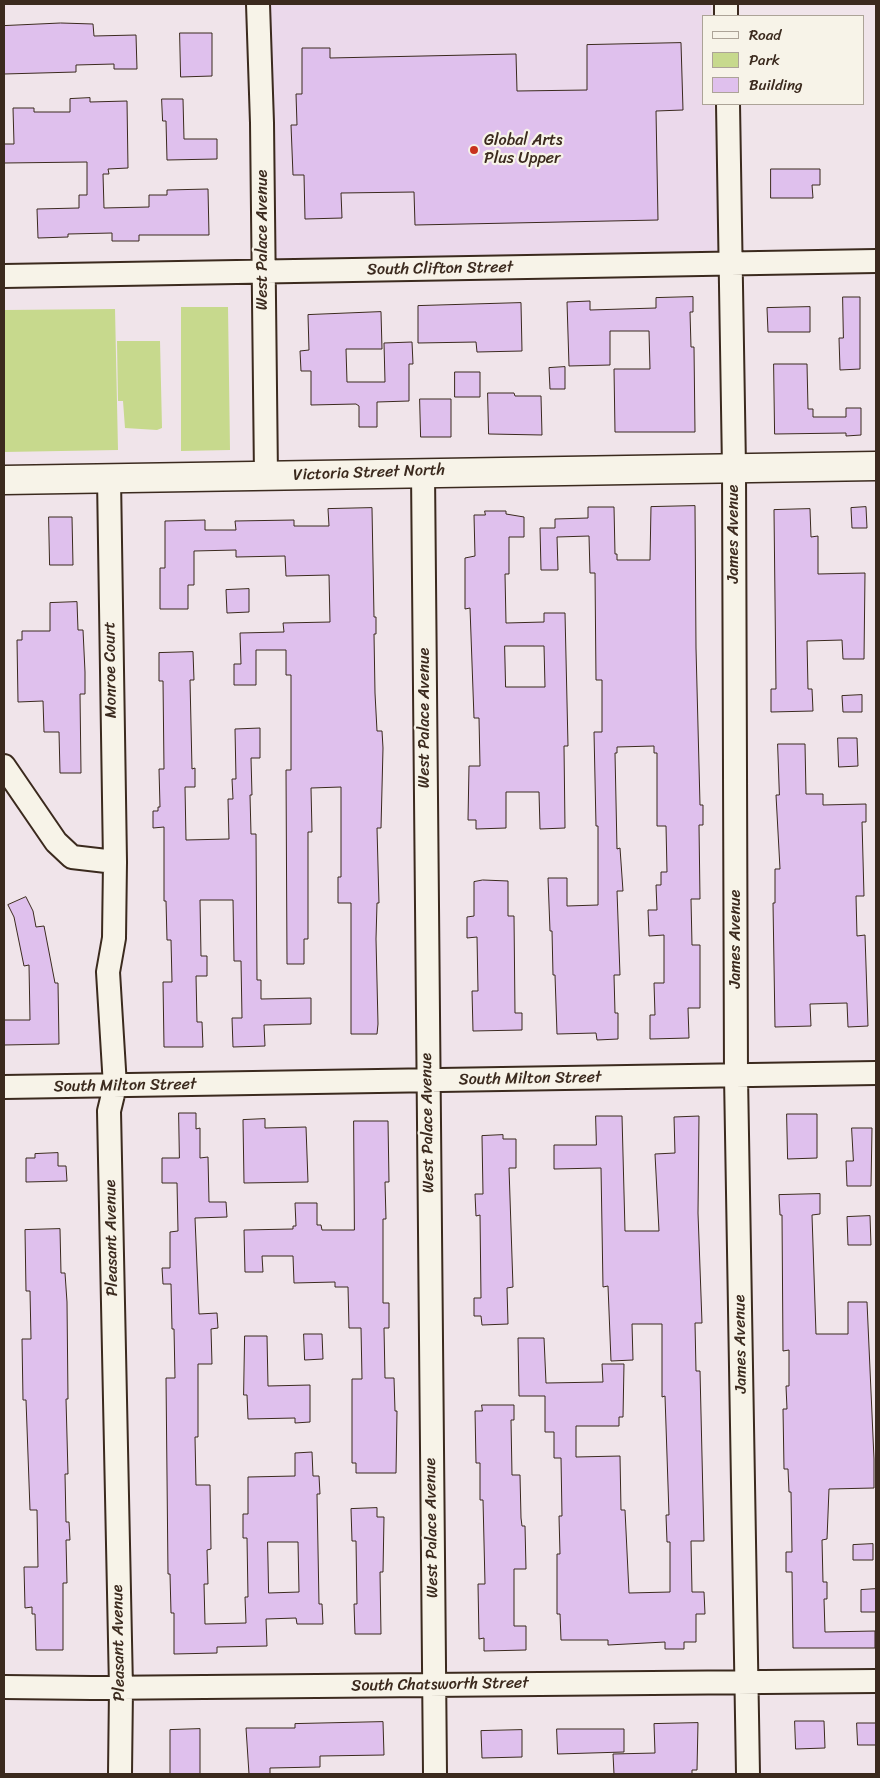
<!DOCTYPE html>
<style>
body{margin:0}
#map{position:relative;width:880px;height:1778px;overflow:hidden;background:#f0e4ea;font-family:Sriracha,sans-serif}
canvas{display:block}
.frame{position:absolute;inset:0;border:5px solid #3b2a1e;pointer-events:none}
.legend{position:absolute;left:702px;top:15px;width:162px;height:90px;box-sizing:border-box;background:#f7f3e8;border:1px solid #aca397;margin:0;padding:6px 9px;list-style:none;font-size:15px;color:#3b2a1e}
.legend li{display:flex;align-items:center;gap:10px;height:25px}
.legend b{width:25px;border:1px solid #aca397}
</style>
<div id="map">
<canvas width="880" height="1778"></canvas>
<div class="frame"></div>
<ul class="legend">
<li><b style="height:6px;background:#f7f3e8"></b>Road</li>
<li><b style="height:14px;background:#c7d98d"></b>Park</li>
<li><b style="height:14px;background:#dfc0ed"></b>Building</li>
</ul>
</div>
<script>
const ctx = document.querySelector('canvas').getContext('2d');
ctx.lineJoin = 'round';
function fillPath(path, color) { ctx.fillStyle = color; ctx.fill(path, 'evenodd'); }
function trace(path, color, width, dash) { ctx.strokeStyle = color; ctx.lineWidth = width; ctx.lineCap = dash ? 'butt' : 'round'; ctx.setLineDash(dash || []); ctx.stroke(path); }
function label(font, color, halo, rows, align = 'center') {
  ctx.font = font + ' Sriracha,sans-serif'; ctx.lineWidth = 4.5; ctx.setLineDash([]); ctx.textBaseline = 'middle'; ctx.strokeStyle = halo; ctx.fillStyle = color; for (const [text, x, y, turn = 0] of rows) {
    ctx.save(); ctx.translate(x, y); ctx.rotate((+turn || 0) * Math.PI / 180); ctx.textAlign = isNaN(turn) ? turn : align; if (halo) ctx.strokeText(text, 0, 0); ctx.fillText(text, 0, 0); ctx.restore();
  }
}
fillPath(new Path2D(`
 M267,4H711V16H704V104H714L718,251L273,262Z`), '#ebd9eb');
fillPath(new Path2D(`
 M181,307H228L230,450L181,451Z
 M115,309L118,450L4,452V310Z
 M117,341H160L162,428L157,430L125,428L123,401H118Z`), '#c7d98d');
const building = new Path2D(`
 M61,23L93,24L94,36L136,35L137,69H114V64L76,65V72L4,74V26Z
 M180,33H212V76L181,77Z
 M681,43L683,110L656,111L658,220L415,225L414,192L341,193L342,218L305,219L304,175H293L291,125H297L296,94H302V48H330V58L516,54L517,91L587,90V45Z
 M90,98V102L127,101L128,168L108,169L109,174H103L104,208L149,207V195H167V190L208,189L209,235H139V241H112V233L68,234V237L38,238L37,209L79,208V195H87V162L4,163V144H14L13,108H34V112H70V99Z
 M162,99H183L184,139H217V159L167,160L166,121H163Z
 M771,169H820V185H812L813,198H771Z
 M693,297V312H690L691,347H694L695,432H615L614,369H650L649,331H610V365L569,366L567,302L590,301V310L656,308V298Z
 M843,297H860V369L840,370L839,338H843Z
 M521,303L522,351L477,352L476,342L418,343V306Z
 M810,307V332H768L767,308Z
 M381,312L382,349H346L347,382H385L384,343L412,342L413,364H409V401L377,402V427H359V406L356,404L311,405V371H301L300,351L309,350L308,315Z
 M774,364H807L808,409H813V417H846V408H861V435L846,436V433L775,434Z
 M565,367V389H550L549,368Z
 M455,372H480V397H455Z
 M488,393H514L515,396H541L542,435L489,434Z
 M420,399H451V437H421Z
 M695,506L696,648L700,805H703V825H699L700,899H691L692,945H700V1008H688L689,1038L650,1039V1015H655L654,983H664V935L649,936L648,910H657L656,885H661V872H667L666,826H657V753H654V746L617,747V753H615L617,849L620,848L623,891H617L620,975H614L615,1013H618V1039L597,1040L596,1033L557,1034L555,975H553L552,931H550L548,878H567V906L598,905V826H596L594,732H602V680H596L595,573H590L589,536L557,537L558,570H541L540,528H555V519L588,518V507H614L615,554H617V560H650L651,507Z
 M866,507L867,528H852L851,508Z
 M372,508L374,617H376V634H374L375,693L377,731H382L383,748L381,828H377L379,903H377L376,939L378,1024L377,1034H351V903H338V877H341V787L311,788L312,832H308V939H304V964H287L286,770H291V675H286V650H256V685H234V664H241L240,633L284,632L283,623L330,622L329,575L286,576L285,556L236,557V550L194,551V585H188V609H160V568H165V521L205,520V530H236L235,521L294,520V526H329L328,509Z
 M810,509L811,537L818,536V574L865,573L864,659H843L842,640L807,641L808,689H812L813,711L771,712V689H776L774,510Z
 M485,511H506V514L524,517V537H509V574H505L506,623L544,622V613H565L568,746H564L565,828L540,829L539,792H506V828L476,829V820H468L469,766H480L479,718H474L470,608L465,609V558L475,556L474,515H485ZM505,646H544L545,687H506Z
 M49,517H72L73,565H50Z
 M249,589V612L227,613L226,590Z
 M77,602L78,630H83L85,672V694H80L81,773H60L59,732H44L43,701L18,702L17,640H22V631H50V603Z
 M193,652L194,680H190L192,769L195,768V787H185L186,840L229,839L228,799H233L232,779H236L235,729L260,728V758H251L252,795H250L251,834H256L257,980H261V999L311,998V1024L264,1025L265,1046L233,1047L232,1018H242L241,961H234L233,900H200L201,956H207V976H196L197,1022H202L203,1047H164L163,982H172L171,940H167L166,901H164V827L153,828V811H158V807H160L159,769H164L163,681H159V653Z
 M862,695V712H843L842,696Z
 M838,738H857L858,766L839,767Z
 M778,744H805L806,794H823V805L866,804V822H862L864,896H856L857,936L865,935L868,1026L848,1027L847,1003L810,1004L811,1026L775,1027L773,903H775V869H780L776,795H779Z
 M483,880L508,881V916H514L515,1013H522V1030L473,1031L472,991H478L477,937L467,938V917L474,916V882Z
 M26,897L33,911L36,927L44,926L55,983H58L59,1044L4,1045V1020H30L29,965L24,966L14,917L8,905Z
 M179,1113H196V1129L200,1128V1158L208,1157L209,1202H226L227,1217L195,1218L199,1314L217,1313L218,1328L211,1329L212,1364H198V1437H195L196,1485H210L211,1549L207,1550L208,1584H204L205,1624L246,1623L245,1597H248L247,1538H243V1514H248V1477L295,1476V1453L312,1452L313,1476H319L320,1494H317L319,1604H322L323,1624H297L296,1618L266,1619L267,1646L217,1647V1653L174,1654V1613H171L170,1574H168L166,1378H175L174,1329H172L171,1284H163L162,1268H170V1232L178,1231L177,1183H162V1158H179ZM268,1542H298L299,1592L269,1593Z
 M787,1114H817V1158L788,1159Z
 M596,1116H622L625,1231H659L655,1154L675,1153L674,1117L699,1116L698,1213L702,1323H695L696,1371H700L704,1541H691L692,1592H704L705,1614H696V1642H684V1649H665V1642L608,1645V1640H561L560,1614H557V1554H560L559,1516H562L561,1458H554V1432H545V1396H519L518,1338H544L546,1383L603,1382L602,1364H624L623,1417H619V1426H576V1457L620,1456L621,1510H625L629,1593L670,1592V1542H667L666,1515H669L665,1396L662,1397V1324H632L633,1360L611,1361L608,1286L603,1287L601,1168L554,1169V1145H596Z
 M265,1119V1128L306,1127L308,1182L244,1183L243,1120Z
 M354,1121H388L389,1182H385L386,1219H383V1303H389V1328H384L385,1378H394L395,1411H397L396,1473H356V1463H352V1379H362L361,1328H349L348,1287H335V1282L294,1283L293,1256H262L263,1272H245L244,1230L293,1229V1226H296L295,1203H317V1225H321L322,1230H354Z
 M852,1128H872L871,1186H847L846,1161H853Z
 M503,1135V1139H516V1168H509L513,1287L507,1288L508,1324L482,1325L481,1316H474V1298H481L480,1215L476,1216L475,1194H483L482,1136Z
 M58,1153V1166H66L67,1181L26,1182V1158H35V1154Z
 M820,1194V1214L812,1215L816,1334H848V1302H867L874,1459V1488L829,1489L827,1539L822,1540L823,1582H827V1599H824L825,1632L875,1631V1648H793L792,1572H786V1552H792L791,1492H789L788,1469H784L783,1409H787L786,1386H789V1350L783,1351L782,1215H780L779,1195Z
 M870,1216L871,1245H848L847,1217Z
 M60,1229L61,1273H65L67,1302L68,1399H66L68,1474H65L66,1522H69L70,1540H66L67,1583H63V1650H36L35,1614H32V1607L25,1608L24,1567H38L37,1510H30L26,1400H23L22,1339H31L30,1291H26L25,1230Z
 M304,1334H322L323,1359L305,1360Z
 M245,1336H267L268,1386L310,1385V1422L295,1423V1418L248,1419L247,1395H244Z
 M482,1405H514V1420H511L512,1475H520L521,1518L522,1526H525L526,1569H514V1626H526V1650L484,1651V1638L479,1639L478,1584H485L483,1500H480V1463H476L475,1411H482Z
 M377,1508V1517H384L383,1572H380L381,1634H355L354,1604H357L356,1541H352L351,1509Z
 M873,1544V1560H853V1545Z
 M876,1589V1612H861V1590Z
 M795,1721H824L825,1748L796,1749Z
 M383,1722L384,1755L320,1756V1767L270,1768V1774H249L246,1728H295V1724Z
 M698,1723L697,1770H692V1774H614L613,1754L655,1753L654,1724Z
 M857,1723H876V1745H858Z
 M200,1729V1774H170V1730Z
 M557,1729H624V1752L558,1754Z
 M522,1730V1757L482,1758L481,1731Z`);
fillPath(building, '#dfc0ed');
trace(building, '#3b2a1e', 1);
const minor = new Path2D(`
 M258,4L262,123L266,476
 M726,4V16
 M728,104L734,468L736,1076L748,1774
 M4,276L876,261
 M423,472L435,1774
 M109,478L115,862L114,938L108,972L115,1086L109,1111L121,1688L120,1774
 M4,766L56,842L72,857L115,862
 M4,1087L876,1073
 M4,1687L92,1688L876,1681`);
const tertiary = new Path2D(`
 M4,480L876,466`);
trace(minor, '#3b2a1e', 26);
trace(tertiary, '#3b2a1e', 31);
trace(minor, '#f7f3e8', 22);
trace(tertiary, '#f7f3e8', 28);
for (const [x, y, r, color] of [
 [474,150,5,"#c8321e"]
]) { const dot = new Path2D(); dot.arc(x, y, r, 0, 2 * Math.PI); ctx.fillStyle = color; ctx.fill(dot); trace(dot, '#f7f3e8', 2); }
label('16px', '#3b2a1e', '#f7f3e8', [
 ["Global Arts",484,141],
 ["Plus Upper",484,159]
], 'left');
label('16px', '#3b2a1e', '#f7f3e8', [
 ["West Palace Avenue",263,240,-90],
 ["South Clifton Street",440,269,-1],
 ["Victoria Street North",369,473,-2],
 ["James Avenue",734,534,-90],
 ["Monroe Court",111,670,-91],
 ["West Palace Avenue",425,718,-90],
 ["James Avenue",736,939,-90],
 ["South Milton Street",530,1079,-1],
 ["South Milton Street",125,1086,-1],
 ["West Palace Avenue",428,1123,-91],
 ["Pleasant Avenue",112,1238,-91],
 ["James Avenue",741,1344,-91],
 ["West Palace Avenue",432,1528,-91],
 ["Pleasant Avenue",119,1643,-91],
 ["South Chatsworth Street",440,1685,-1]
]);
</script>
